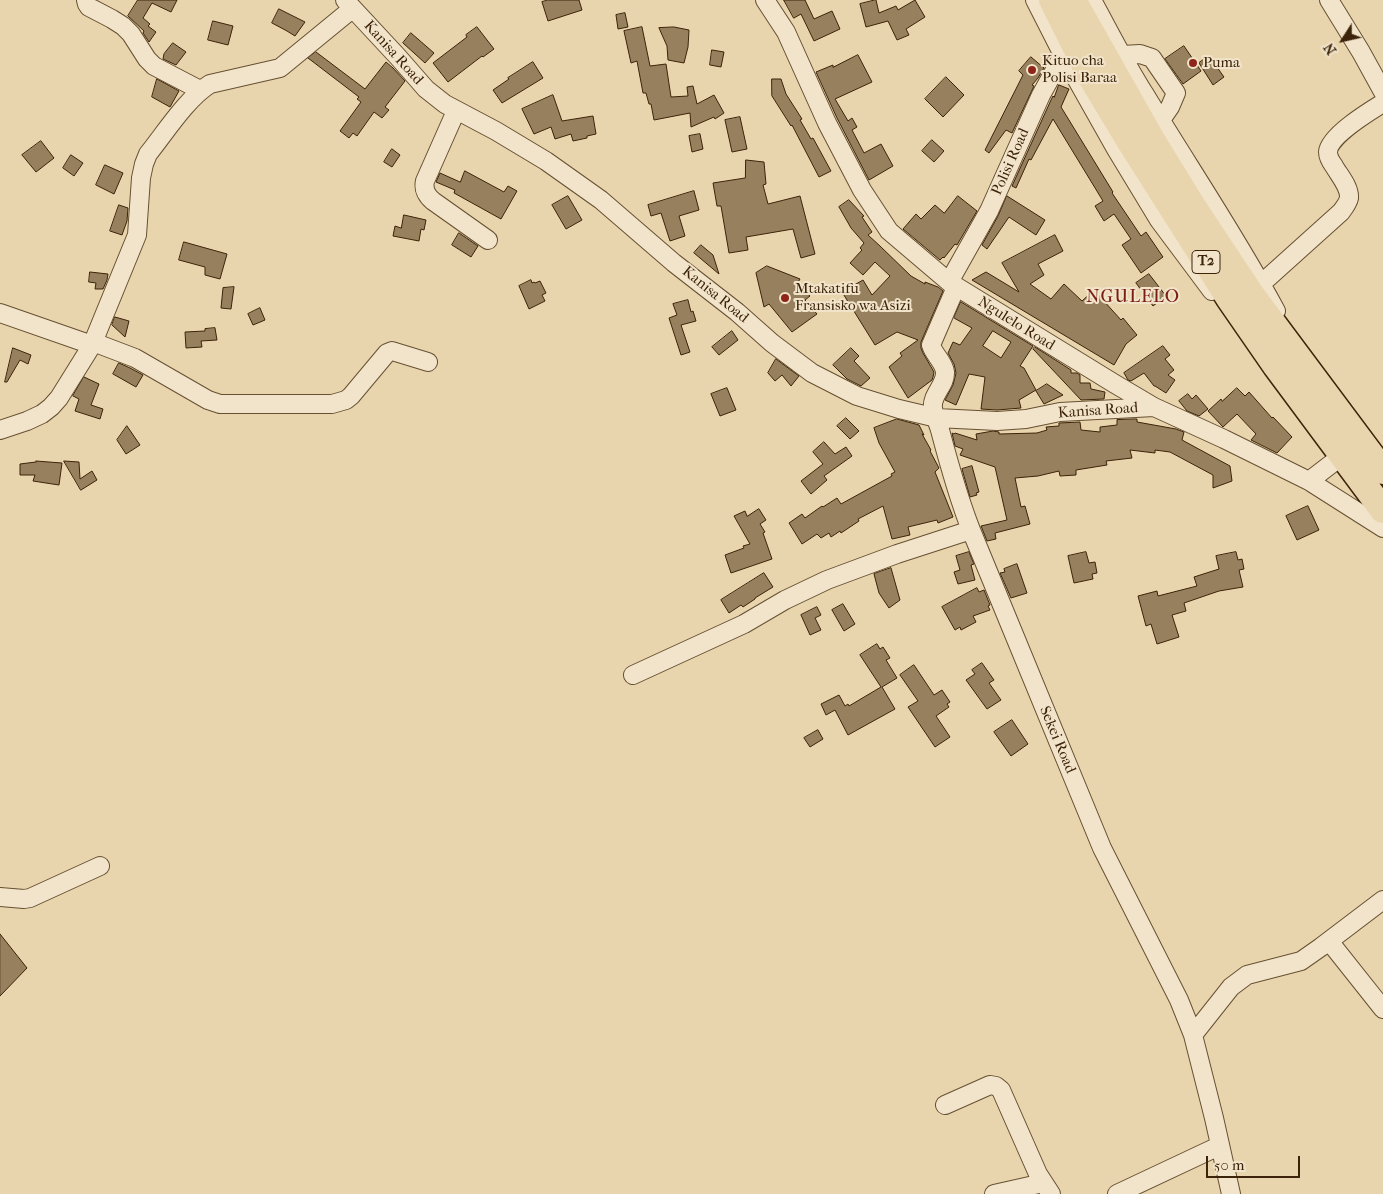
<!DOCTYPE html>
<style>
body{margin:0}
#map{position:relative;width:1383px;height:1194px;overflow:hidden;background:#e9d5ad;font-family:"IM FELL French Canon",serif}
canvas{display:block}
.north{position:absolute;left:1318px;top:15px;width:50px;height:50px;-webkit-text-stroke:4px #f1e4ca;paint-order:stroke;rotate:235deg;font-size:14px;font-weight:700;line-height:20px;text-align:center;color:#3c2309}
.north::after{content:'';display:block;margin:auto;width:18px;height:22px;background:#3c2309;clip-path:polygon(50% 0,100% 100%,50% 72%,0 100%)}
.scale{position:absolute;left:1206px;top:1156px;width:94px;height:22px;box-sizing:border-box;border:2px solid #3c2309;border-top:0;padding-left:6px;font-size:15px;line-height:18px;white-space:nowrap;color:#3c2309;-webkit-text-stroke:4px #f1e4ca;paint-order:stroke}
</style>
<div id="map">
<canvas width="1383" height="1194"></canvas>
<div class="north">N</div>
<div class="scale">50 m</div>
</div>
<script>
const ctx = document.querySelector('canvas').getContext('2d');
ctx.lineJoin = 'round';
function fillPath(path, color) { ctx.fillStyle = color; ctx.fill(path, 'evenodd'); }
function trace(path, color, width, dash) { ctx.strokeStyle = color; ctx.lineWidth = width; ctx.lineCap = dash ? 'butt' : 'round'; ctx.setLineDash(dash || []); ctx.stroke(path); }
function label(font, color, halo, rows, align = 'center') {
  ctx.font = font + ' "IM FELL French Canon",serif'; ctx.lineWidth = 4; ctx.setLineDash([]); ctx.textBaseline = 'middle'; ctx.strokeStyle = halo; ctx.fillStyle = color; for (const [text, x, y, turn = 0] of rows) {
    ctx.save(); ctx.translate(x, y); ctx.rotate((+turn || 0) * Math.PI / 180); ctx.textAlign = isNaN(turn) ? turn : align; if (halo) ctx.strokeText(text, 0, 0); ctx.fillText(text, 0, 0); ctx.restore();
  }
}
const building = new Path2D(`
 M138,0H177L171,12L152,3L143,18L150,24L148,26L156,32L149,42L143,33L144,31L128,16Z
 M548,0H579L582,10L548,21L542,2Z
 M784,0H805L814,19L832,11L840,29L814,41L801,14L794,18Z
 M876,0L879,13L896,6L898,10L915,0L925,17L906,29L909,35L897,40L888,21L866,27L860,4Z
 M279,9L305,22L295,36L287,31L272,23Z
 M625,13L628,27L618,29L616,15Z
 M213,21L233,26L228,45L208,40Z
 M477,27L494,49L483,57L482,56L448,82L433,63L467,37L466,35Z
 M642,27L650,66L666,64L671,97L688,96L687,87L693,86L697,104L714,95L724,113L715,119L714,117L691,127L690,113L654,120L651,104H649L646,93H643L637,61L631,63L624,31Z
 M674,27L689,30L688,47L684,63L668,60L667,46L659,28Z
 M411,33L434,53L425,63L403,43Z
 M173,43L186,52L176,65L163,59L164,54Z
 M1184,46L1201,71L1183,84L1165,59Z
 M712,50L724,52L721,67L710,65Z
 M316,52L365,89L386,62L393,68L405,81L385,107L389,110L382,118L374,112L357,136L353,133L349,138L340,131L361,102L357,99L359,97L308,58Z
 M858,55L872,82L835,99L848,121L852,118L857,127L852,130L864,153L881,144L893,166L869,180L837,118L816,72L833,65V67Z
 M1209,56L1224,77L1213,85L1199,63Z
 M1031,57L1044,68L1038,78L1032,85L1034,86L1012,133L1006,130L989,153L985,150L1023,75L1019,71Z
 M533,62L543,78L502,103L493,90L509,79L508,78Z
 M946,77L964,95L943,117L925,99Z
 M157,79L179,91L170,107L152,97Z
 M772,79H781L786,94L802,119L800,120L811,139L813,138L831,171L819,177L792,125L791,126L772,96Z
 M1059,85L1069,89L1061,107L1113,192L1112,193L1141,236L1146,232L1163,257L1141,273L1122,245L1131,239L1114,214L1104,221L1095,206L1103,201L1053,119L1031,160L1029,159L1016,188L1012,186L1051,100L1053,96L1054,97Z
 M553,95L562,121L593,116L596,134L587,136V138L573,141L571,134L555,139L551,127L534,134L522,109Z
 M740,117L747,149L732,152L725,120Z
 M700,134L703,149L692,152L689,136Z
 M932,140L944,151L934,162L922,151Z
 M41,141L54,158L36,172L22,155Z
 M392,149L400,155L392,167L384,162Z
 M71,155L83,163L74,176L63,168Z
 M746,160L764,162L766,184L763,185L768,204L800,196L815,254L801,258L793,229L746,237L748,250L729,253L721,206H717L713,183L745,178Z
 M105,165L123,173L114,194L96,185Z
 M465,171L504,192L508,186L517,191L501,219L454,193L455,190L436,182L440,173L460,182Z
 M694,191L699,210L679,216L685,236L670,241L661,213L651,216L648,205Z
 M568,196L582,220L566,229L552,205Z
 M958,196L977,211L957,245L955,244L944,258L943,257L940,260L903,229L916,214L921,219L935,205L944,213Z
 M1007,196L1045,220L1036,235L1009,217L987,249L982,245L998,216Z
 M849,200L864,216L862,217L872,232L868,235L880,246L911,276L925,284V282L938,287L943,291L921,342V348L923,353L934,372L933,377L932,380L908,398L889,367L902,356L900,353L918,340L897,332L875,345L842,292L863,280L872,295L890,276L875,262L863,275L850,263L862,250L860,248L864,243L851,228L839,207Z
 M119,205L128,208L127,221L122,235L110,231Z
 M404,215L426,220L424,230L421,229L419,241L393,236L395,226L401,228Z
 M459,233L478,246L471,257L452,245Z
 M1055,235L1063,251L1038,264L1044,275L1030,284L1051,299L1064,284L1082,301L1094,290L1121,320L1123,318L1137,335L1126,344L1114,365L972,280L986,272L1019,292L1002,263Z
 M184,242L227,254L220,279L205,275V267L179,260Z
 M701,245L713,255L719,274L694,253Z
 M767,266L800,279L797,284L810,296L805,300L817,314L792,332L769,304L764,307L756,273Z
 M90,272L108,274L107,280L103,289H95L96,283L89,282Z
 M1149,274L1166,296L1153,306L1136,283Z
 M531,280L532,283L534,282L535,283L540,281L546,293L542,295L545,301L529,309L519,286Z
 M234,287L231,309L221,308L223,288Z
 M688,300L691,312L693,311L696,321L681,325L690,352L681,355L669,318L677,315L673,304Z
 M961,302L1033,346L1020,366L1024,368L1036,390L1019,400L1021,408L997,410L981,409L985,377L969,374L956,405L945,400L953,385L956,373L954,364L948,353L953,342L960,345L972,328L954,318ZM993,331L1011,342L1001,358L983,346Z
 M260,308L265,320L253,325L248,314Z
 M115,317L129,321L125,337L112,325Z
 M215,328L217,340L201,341L202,347L186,348L185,332L205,331V329Z
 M732,331L738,340L719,355L712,347Z
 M1163,346L1170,355L1165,359L1174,370L1168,375L1175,380L1166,393L1155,386H1154L1144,373L1131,381L1128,380L1124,373Z
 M1035,347L1071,370V373H1077L1080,375V383H1090L1091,389L1105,392L1104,399L1081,400L1033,349Z
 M13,348L31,355L28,364L20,360L7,382H5Z
 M851,348L859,356L854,361L870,378L861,386L847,379L833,365Z
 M776,359L799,376L791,386L782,375L775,381L768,373Z
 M119,363L130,368L143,375L136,387L113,374Z
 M84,377L99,384L91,405L103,409L100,419L75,411L79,399L73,396Z
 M1047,384L1063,395L1044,404L1036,391Z
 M727,388L736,410L720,416L711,394Z
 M1237,388L1245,396L1249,392L1272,418L1273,417L1292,437L1277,453L1251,440L1256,434L1237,414L1223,427L1208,411L1221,399L1222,401Z
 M1188,394L1192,399L1196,395L1208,409L1199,416L1187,411L1179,401Z
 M846,418L859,431L850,439L837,426Z
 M897,419L919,425L924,435L922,434L931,450L930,451L939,468L935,472L953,517L938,523L937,520L908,527L910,535L892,539L883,506L858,519L859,521L841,533L840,531L831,537L829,533L821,538L817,534L802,544L789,523L802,514L805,518L822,506L823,507L837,498L841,504L892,476L891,474L895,472L879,443L874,428Z
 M1132,419H1137V422L1176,429L1184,432L1182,440L1230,466L1232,481L1213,488V475L1170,452L1155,450V453L1130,450L1132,458L1106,461L1107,465L1076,470V475L1060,476L1059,471L1038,476L1015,478L1021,507L1025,506L1030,524L995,533L996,539L987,541L981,526L1007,520L995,467L960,455L963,449L955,446L952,433L954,434L955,433L977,440L976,434L993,431L999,432V434L1037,433L1047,430L1046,427L1059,426V423L1080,422L1081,430L1100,432V427L1117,425V420Z
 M127,426L140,445L126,454L117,440Z
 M824,442L835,454L846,447L852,456L824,476L827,480L811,494L801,481L823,464L813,452Z
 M36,461L62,463L59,485L33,481L35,475H20V464L36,462Z
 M64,461L79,462L80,479L92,471L97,480L81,490Z
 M972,466L979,492L976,493L977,495L970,497L962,469Z
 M1308,506L1319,530L1297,540L1286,516Z
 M759,509L766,520L760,524L765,532L763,533L772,559L731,573L725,555L744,548L743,546L750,544L734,516L745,511L747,516Z
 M969,552L974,564L971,565L975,580L958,584L954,572L960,570L956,556Z
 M1086,552L1089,563L1095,562L1097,573L1092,574L1093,579L1074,583L1068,556Z
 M1236,552L1238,560L1242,559L1244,569L1239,570L1243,587L1219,591L1184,603L1186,611L1172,615L1179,637L1157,644L1151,624L1146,626L1138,596L1157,591L1158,596L1197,586L1194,577L1219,569L1216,556Z
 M1017,564L1027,593L1011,598L1000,573L1005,572L1004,569Z
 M891,568L900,600L889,608L879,593L874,574Z
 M764,573L773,587L755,598V599L743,607L741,605L729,613L721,600Z
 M977,588L979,592L984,590L990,605L988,606L990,610L973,616L976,622L961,630L960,627L955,630L942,607Z
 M843,604L855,624L844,631L832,610Z
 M817,607L821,615L815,618L821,630L810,635L801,615Z
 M877,644L880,649L883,647L890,658L886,660L897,678L882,687L895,709L848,735L835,710L826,715L821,704L839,695L845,706L848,704L849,706L881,687L860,655Z
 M982,663L994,680L989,683L1001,700L987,709L966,680L975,674L972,670Z
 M914,665L934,695L942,690L950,702L947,704L949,707L936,716L950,737L935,747L908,707L918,701L900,675Z
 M1012,720L1028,744L1011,756L994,732Z
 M818,730L823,739L810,747L804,738Z
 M0,934L27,968L0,996Z`);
fillPath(building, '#96805e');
trace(building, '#3c2309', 1);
const minor = new Path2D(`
 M86,0L87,4L89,7L112,19L123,26L131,34L147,59L154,66L200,90
 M345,0L398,57L426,89L445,104L496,131L546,161L601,200L674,263L737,312L772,343L812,373L857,396L899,409L937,418L997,421L1026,419L1060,412L1154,407
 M765,0L786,32L827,123L862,190L889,231L949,282L1115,384L1154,407L1224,439L1309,481L1383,528
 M1035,0L1063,55L1116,149L1159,220L1212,291
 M1092,0C1109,31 1125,63 1144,93C1188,166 1236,236 1276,311
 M1329,0L1361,52L1383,92
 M1122,55L1140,54L1152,58L1176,93L1170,107L1161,120
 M456,111L425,181C423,189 427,196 433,201L488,240
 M949,282L989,211L1041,95L1068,46
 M1261,284L1341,212C1344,208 1348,203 1349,198C1350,187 1339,175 1334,166C1331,162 1328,157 1328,152C1329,136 1370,111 1383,103
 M956,287L931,345C934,355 944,362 945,372C946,385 931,395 933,408C934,415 938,423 940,430C949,464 958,497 971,530L1102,848L1179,1000L1193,1035L1214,1118L1231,1194
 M0,313L92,345
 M93,342L135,358L208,400L220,404H332L346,400L351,396L387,353L392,351L428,362
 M0,430L27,421L42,414L51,407L59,398L92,345L137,235L141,178L144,164L148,154C165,133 187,98 210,84L280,68L352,9
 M1309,481L1343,455
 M633,675L744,624L785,600L827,580L897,554L971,530
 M0,897L24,899L30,898L100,866
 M1329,941L1383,1009
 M1193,1035L1231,987L1247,975L1301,961L1321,947L1383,900
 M945,1105L990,1085L996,1086L1001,1090L1038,1174L1051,1194
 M994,1194L1043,1183
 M1117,1194L1219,1146`);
const highway = new Path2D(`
 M1052,0L1089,74L1130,142L1229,298L1276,366L1383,510
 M1073,0L1151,138L1194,208L1251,294L1383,471`);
trace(minor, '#675032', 20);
trace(highway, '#3c2309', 29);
trace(minor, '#f1e4ca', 18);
trace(highway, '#e9d5ad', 26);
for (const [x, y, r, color] of [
 [1193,63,5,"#8f2418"],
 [1032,70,5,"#8f2418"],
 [785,298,5,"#8f2418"]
]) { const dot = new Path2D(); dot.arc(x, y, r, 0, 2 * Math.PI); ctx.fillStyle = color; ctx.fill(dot); trace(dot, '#f1e4ca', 2); }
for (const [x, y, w] of [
 [1206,262,28]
]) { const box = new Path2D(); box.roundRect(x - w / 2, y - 11.5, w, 23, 4); ctx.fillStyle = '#f1e4ca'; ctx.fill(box); trace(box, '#3c2309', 1); }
label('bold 14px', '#3c2309', null, [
 ["T2",1206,262]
]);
label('15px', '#3c2309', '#f1e4ca', [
 ["Kanisa Road",393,53,48],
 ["Polisi Road",1011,162,-66],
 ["Kanisa Road",715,295,39],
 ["Ngulelo Road",1016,324,32],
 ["Kanisa Road",1098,411,-4],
 ["Sekei Road",1057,740,67]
]);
label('15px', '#3c2309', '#f1e4ca', [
 ["Kituo cha",1042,61],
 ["Polisi Baraa",1042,78],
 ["Puma",1203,63],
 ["Mtakatifu",795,289],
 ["Fransisko wa Asizi",795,306]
], 'left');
ctx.letterSpacing = '1px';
label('18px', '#7a1f14', '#f1e4ca', [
 ["NGULELO",1133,298]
]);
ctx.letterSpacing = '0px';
</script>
